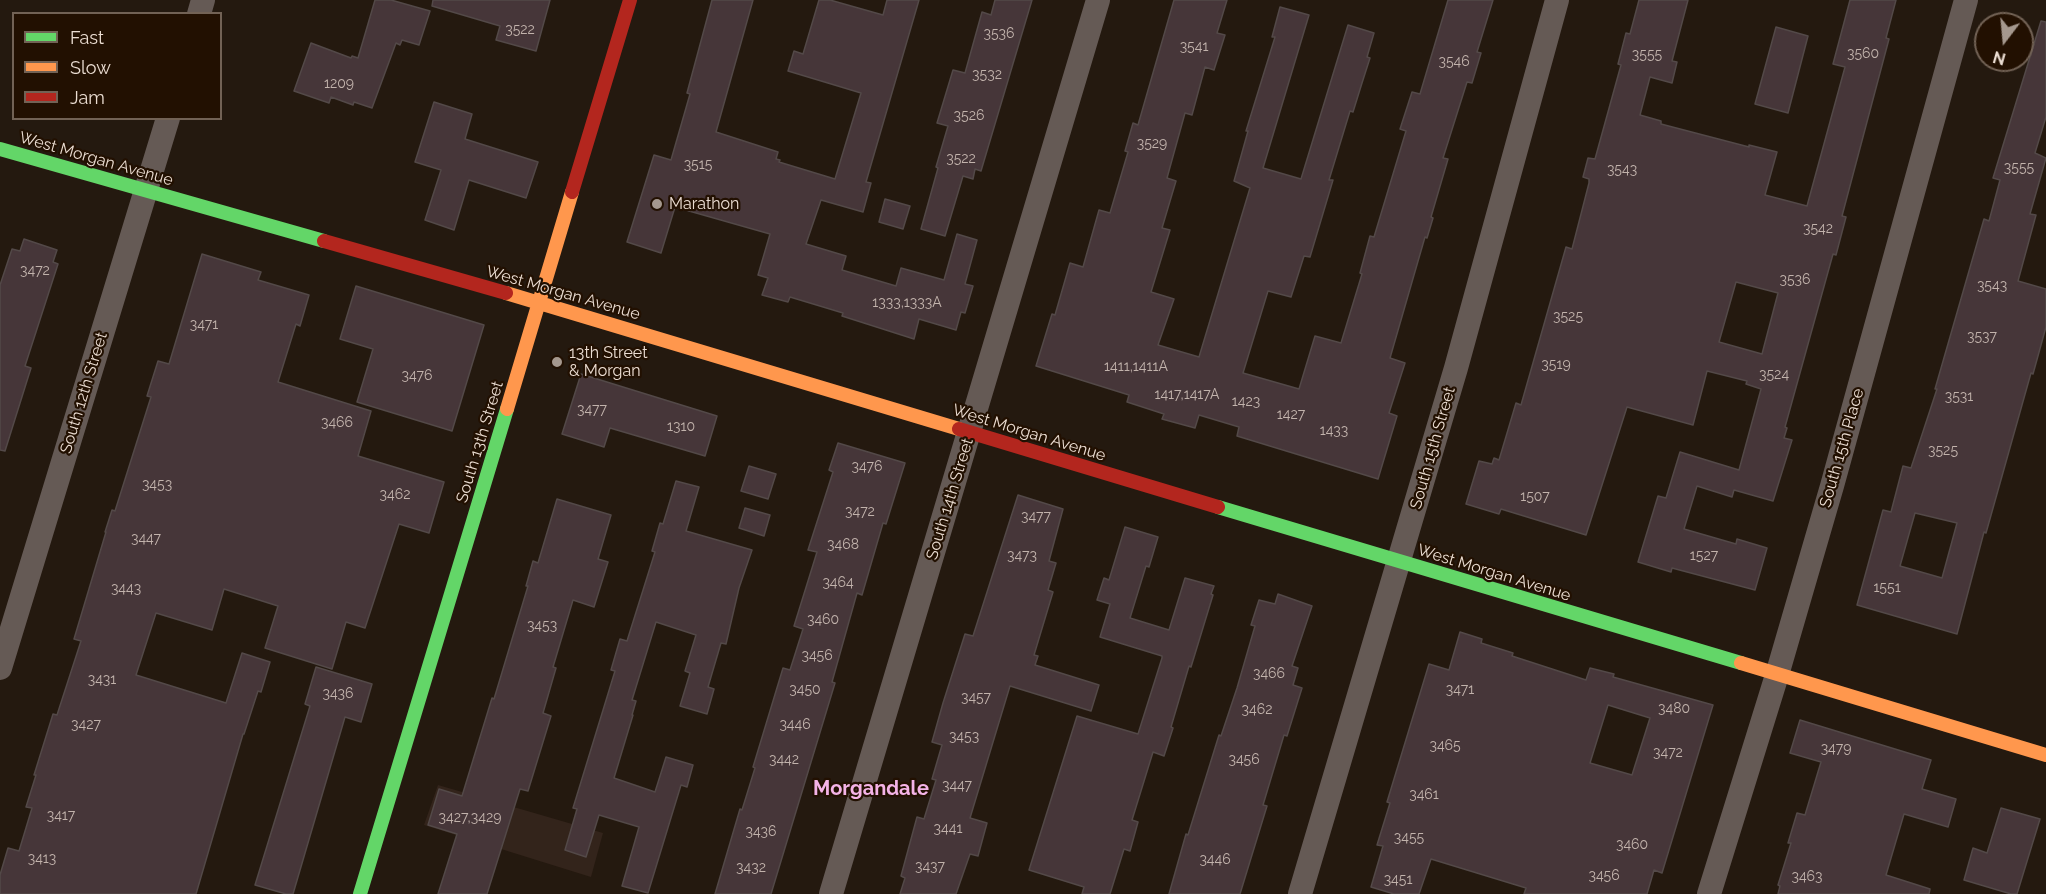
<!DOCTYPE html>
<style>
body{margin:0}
#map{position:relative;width:2046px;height:894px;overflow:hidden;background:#24190f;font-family:Raleway,sans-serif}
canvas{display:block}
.legend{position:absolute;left:12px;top:12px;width:210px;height:108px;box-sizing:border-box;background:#221001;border:2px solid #726255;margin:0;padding:8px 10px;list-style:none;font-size:18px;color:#ebddd2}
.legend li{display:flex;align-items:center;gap:12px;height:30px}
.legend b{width:30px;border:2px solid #726255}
.north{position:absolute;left:1974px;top:12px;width:60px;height:60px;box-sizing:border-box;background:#221001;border:2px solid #726255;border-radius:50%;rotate:196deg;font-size:16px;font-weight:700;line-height:24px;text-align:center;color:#ebddd2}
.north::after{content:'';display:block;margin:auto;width:21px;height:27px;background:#a5988e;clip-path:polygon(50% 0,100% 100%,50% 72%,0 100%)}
</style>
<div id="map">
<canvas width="2046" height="894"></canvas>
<ul class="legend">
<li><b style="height:8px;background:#63d668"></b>Fast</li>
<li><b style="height:8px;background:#ff974d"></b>Slow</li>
<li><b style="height:8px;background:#b3261e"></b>Jam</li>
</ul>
<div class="north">N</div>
</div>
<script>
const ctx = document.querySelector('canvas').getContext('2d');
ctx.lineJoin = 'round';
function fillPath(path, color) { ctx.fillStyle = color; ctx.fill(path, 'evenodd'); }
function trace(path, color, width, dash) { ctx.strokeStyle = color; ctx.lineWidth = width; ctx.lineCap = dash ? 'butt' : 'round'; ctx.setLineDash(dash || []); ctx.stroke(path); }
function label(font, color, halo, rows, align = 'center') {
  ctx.font = font + ' Raleway,sans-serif'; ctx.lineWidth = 4.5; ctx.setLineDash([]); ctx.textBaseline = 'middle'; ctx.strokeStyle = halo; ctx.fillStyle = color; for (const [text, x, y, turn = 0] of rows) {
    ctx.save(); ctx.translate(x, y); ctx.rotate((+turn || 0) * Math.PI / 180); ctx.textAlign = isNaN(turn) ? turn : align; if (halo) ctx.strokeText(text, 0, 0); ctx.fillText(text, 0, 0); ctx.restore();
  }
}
fillPath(new Path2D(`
 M438,785L603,833L591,877L424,825Z`), '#33241b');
const building = new Path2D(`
 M375,0H391L430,11L419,45L402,40L400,45L396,43L372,108L354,102L353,105L331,97L329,103L294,91L311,43L351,58L352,56L358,58Z
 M433,0H550L536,51L496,40L500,26L432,6Z
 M712,0H753L716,132L778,152L776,159L780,160L779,162L835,179L861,93L788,71L794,51L803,54L819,0H830L883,15L887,0H919L866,182L871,183L863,212L821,200L806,244L846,256L842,270L896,286L901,268L944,280L957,234L977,240L965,284L973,286L965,313L961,312L956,330L919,319L914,339L842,316L843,313L790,297L788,302L762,295L768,278L758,275L770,234L675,207L661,253L627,242L654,155L671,160L690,94L687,93Z
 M995,0H1032L981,171L975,169L973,179L963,176L945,236L921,229L938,168L936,167L948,126L937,123L953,70L965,73L982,12L991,15Z
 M1174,0H1227L1217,33L1225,35L1214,70L1205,67L1192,115L1185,113L1167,178L1176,181L1162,228L1170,230L1151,292L1174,299L1158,345L1199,357L1250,188L1234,181L1248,131H1246L1275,37H1272L1280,7L1309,15L1263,168L1301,179L1348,25L1374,33L1367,57L1370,58L1362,83L1353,112L1350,111L1329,180H1333L1310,257L1304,256L1291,297L1268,291L1243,373L1299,389L1315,336L1341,343L1362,274L1360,273L1370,236L1374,237L1406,131L1400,129L1412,92L1420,94L1448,0H1493L1477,52L1481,53L1472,83L1467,82L1443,158L1448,159L1431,217L1433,218L1427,238L1425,237L1390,358L1405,363L1389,413L1397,416L1378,479L1237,436L1239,427L1199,415L1195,428L1162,419L1164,414L1127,402L1129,395L1036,366L1052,314L1055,315L1070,263L1083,267L1099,210L1110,213L1128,152L1125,151L1133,123L1138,125Z
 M1639,0H1688L1672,61L1677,62L1672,83L1650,77L1640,115L1661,121V124L1749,147V145L1777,152L1765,195L1807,206L1845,67L1833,64L1850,0H1896L1886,38L1889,39L1842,216L1846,217L1836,255L1833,254L1785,427L1787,428L1784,438L1792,440L1773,501L1734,490L1732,497L1697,486L1684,529L1736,544L1737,539L1767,548L1755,590L1672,568L1671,572L1638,562L1658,496L1666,498L1680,452L1739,470L1761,389L1746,384L1747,381L1707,371L1693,425L1627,407L1586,535L1501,509L1499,514L1466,504L1479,461L1492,464L1494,458L1499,460L1516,403L1521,405L1566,247L1572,249L1589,183V179L1583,177L1588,158L1595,159L1621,65L1618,64L1626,33L1630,34ZM1736,282L1778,293L1762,354L1719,342Z
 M2041,21L2046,22V117L2035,153L2046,158L2030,214L2036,215L2018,281L2046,289V327L2033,374L2031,373L1986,533L1984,532L1957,634L1857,605L1883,510L1891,512L1903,466L1911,468L1937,389H1935L1984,219L1989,221L2000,180L1993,178ZM1915,513L1957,523L1942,578L1900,566Z
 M1776,27L1808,36L1788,113L1755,104Z
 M434,102L472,114L465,139L538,162L526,198L469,180L454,230L425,220L441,170L415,162Z
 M885,199L910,206L903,229L879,222Z
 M24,239L57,250L53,262L58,264L25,366L31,368L5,451L0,450V285L12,249L20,251Z
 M202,254L261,272L258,280L309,295L300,326L296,324L278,382L371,411L358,456L444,482L429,533L399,524L365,628L346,622L332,669L265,648L278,606L224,589L212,630L156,613L136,675L226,703L242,653L270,662L261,692L258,691L244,734H243L196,894H0V875L8,848L19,851L32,808L26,807L36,775H34L53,714L57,715L81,641L74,639L106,532H105L112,510L115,511L151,397L147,396L158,361L169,364Z
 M356,286L484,325L452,431L357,402L373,349L340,339Z
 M581,374L717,416L705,456L610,428L604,447L562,434Z
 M838,443L905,463L886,524L883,523L862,595L857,593L832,682L835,683L771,894H715L740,809L742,810L755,768L753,767L783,668L790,670L803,629L794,626L817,552L808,550L833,472L829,470Z
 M749,466L776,474L768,499L741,491Z
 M676,481L699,487L686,531L752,550L739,588L726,644L721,643L708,687L714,689L707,714L680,706L690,673L685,671L696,635L656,622L632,700L636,701L632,715H633L614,778L655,792L666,757L693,765L687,787L681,785L648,893L622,886L639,827L599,815L586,857L565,850L577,809L573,808L615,671L611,670L620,639L627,641L655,552L652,551L660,523L663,524Z
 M1018,495L1063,509L1049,561L1056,563L1048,590L1053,592L1034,655L1038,656L1035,665L1099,685L1091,711L1010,686L970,818L987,823L978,856L970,854L956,894H900L905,878L901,876L917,817L924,819L936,780L932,779L942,745L932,742L943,703L965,634L973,636Z
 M557,499L611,515L598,559L608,562L594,607L573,600L553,667L556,668L543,713L551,716L528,791L520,789L487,894H438L457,834L428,825L439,789L462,796L492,698L494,699L528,586H526L533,561L538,563Z
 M745,508L770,515L764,536L739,528Z
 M1125,527L1158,537L1149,567L1146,566L1130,618L1169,630L1185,578L1214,586L1211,594L1213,595L1191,667L1189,666L1171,727L1173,728L1164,756L1153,752L1132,820L1138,822L1130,851L1124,849L1110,894H1082L1084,887L1029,870L1077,716L1138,734L1162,658V656L1100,637L1110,604L1097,600L1104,578L1109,580Z
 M1278,594L1312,606L1292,666L1298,668L1293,685L1302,688L1287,736L1284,735L1263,805L1267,806L1240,894H1169L1186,834L1188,835L1219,735L1221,736L1237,688L1255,626L1251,625L1259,600L1275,604Z
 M1460,632L1482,639L1481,643L1513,653L1512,656L1586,680L1590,668L1614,674L1613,677L1713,705L1662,873L1654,870L1647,894H1524L1526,888L1431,859L1419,894H1394L1371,887L1383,846L1377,845L1390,803L1387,802L1429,664L1449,670ZM1608,705L1650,718L1632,775L1590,763Z
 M316,667L372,684L361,722L345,717L293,894H286L255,885L310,706L305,704Z
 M1800,720L1931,760L1922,789L1956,799L1948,827L1904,814L1886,875L1930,889L1929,894H1778L1780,886L1778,885L1791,843H1788L1797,813L1805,815L1821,762L1790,753Z
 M2001,808L2040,819L2017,894H2011L1964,880L1973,848L1987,853Z`);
fillPath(building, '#463639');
trace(building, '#534948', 1.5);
trace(new Path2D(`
 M199,14L203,0
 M0,668L168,118
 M831,894L1098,0
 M1300,894L1456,368L1557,0
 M1709,894L1777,675L1832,486L1966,0`), '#655a55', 24);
trace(new Path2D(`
 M0,149L324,241
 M1218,507L1741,663
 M360,894L507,409`), '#63d668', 14);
trace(new Path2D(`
 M506,293L959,429
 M507,409L572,192
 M1741,663L2046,755`), '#ff974d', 14);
trace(new Path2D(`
 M572,192L630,0
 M324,241L506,293
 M959,429L1218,507`), '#b3261e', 14);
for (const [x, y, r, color] of [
 [657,204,6,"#a5988e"],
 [557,362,6,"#a5988e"]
]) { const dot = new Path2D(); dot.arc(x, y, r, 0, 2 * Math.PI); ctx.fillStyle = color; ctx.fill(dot); trace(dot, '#221001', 2); }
label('14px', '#c2b3ac', null, [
 ["3522",520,30],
 ["3536",999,34],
 ["3541",1194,47],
 ["3560",1863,54],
 ["3555",1647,55],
 ["3546",1454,62],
 ["3532",987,75],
 ["1209",339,84],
 ["3526",969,116],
 ["3529",1152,144],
 ["3522",961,159],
 ["3515",698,165],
 ["3555",2019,168],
 ["3543",1622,170],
 ["3542",1818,229],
 ["3472",35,271],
 ["3536",1795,280],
 ["3543",1992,286],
 ["1333,1333A",907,303],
 ["3525",1568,317],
 ["3471",204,325],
 ["3537",1982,337],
 ["3519",1556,365],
 ["1411,1411A",1136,367],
 ["3524",1774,375],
 ["3476",417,376],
 ["1417,1417A",1187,395],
 ["3531",1959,397],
 ["1423",1246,402],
 ["3477",592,410],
 ["1427",1291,415],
 ["3466",337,423],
 ["1310",681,427],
 ["1433",1334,431],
 ["3525",1943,451],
 ["3476",867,467],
 ["3453",157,485],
 ["3462",395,495],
 ["1507",1535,497],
 ["3472",860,512],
 ["3477",1036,517],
 ["3447",146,539],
 ["3468",843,545],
 ["3473",1022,556],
 ["1527",1704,556],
 ["3464",838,583],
 ["1551",1887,588],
 ["3443",126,589],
 ["3460",823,620],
 ["3453",542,626],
 ["3456",817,656],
 ["3466",1269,674],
 ["3431",102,680],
 ["3450",805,690],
 ["3471",1460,690],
 ["3436",338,694],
 ["3457",976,698],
 ["3480",1674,709],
 ["3462",1257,710],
 ["3427",86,725],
 ["3446",795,725],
 ["3453",964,737],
 ["3465",1445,746],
 ["3479",1836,749],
 ["3472",1668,753],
 ["3442",784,760],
 ["3456",1244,760],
 ["3447",957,786],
 ["3461",1424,795],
 ["3417",61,816],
 ["3427,3429",470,818],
 ["3441",948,829],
 ["3436",761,832],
 ["3455",1409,838],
 ["3460",1632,845],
 ["3413",42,859],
 ["3446",1215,860],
 ["3437",930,867],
 ["3432",751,868],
 ["3456",1604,876],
 ["3463",1807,877],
 ["3451",1398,880]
]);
label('16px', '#ebddd2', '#221001', [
 ["West Morgan Avenue",96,159,16],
 ["West Morgan Avenue",563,293,16],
 ["South 12th Street",84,393,-73],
 ["West Morgan Avenue",1029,433,17],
 ["South 13th Street",480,442,-73],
 ["South 15th Street",1433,448,-74],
 ["South 15th Place",1842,448,-74],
 ["South 14th Street",950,499,-73],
 ["West Morgan Avenue",1494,573,17]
]);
label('16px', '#ebddd2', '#221001', [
 ["Marathon",669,204],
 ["13th Street",569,353],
 ["& Morgan",569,371]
], 'left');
label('bold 20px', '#f4b3e7', '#221001', [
 ["Morgandale",871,789]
]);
</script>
